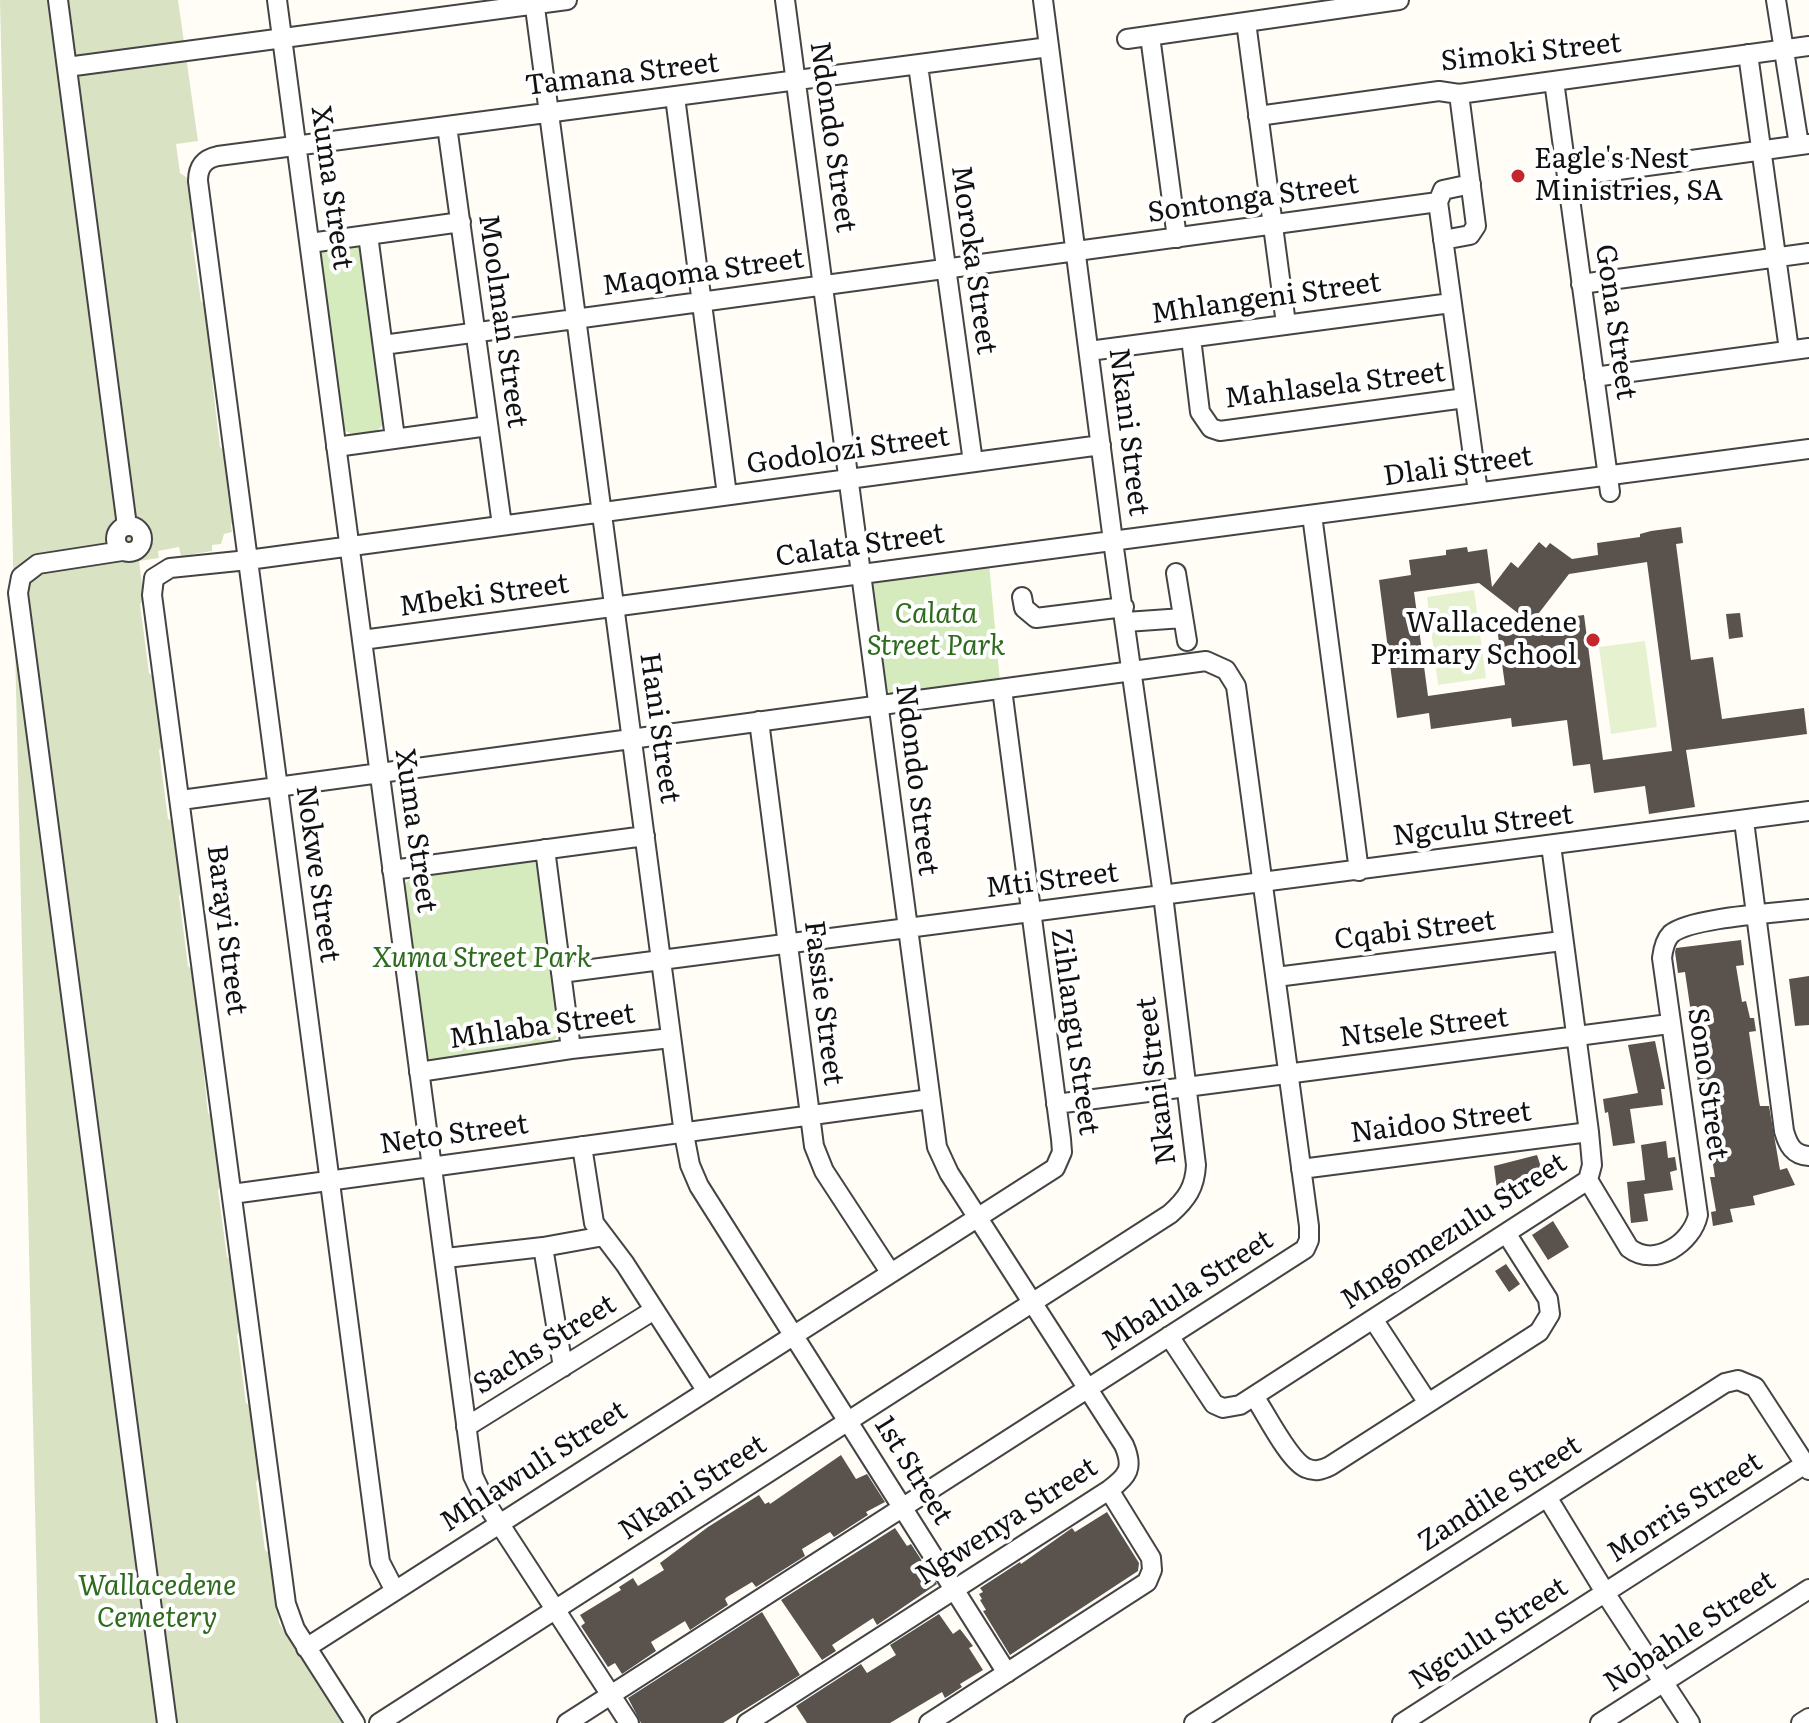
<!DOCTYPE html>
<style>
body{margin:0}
canvas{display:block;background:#fffdf5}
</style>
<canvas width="1809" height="1723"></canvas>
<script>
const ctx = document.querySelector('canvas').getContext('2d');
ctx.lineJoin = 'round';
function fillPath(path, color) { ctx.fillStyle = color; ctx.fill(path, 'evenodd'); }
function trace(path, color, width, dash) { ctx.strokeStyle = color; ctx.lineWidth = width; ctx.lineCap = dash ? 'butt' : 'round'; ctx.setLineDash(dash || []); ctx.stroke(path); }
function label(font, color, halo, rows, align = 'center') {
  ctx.font = font + ' Literata,serif'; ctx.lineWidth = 8; ctx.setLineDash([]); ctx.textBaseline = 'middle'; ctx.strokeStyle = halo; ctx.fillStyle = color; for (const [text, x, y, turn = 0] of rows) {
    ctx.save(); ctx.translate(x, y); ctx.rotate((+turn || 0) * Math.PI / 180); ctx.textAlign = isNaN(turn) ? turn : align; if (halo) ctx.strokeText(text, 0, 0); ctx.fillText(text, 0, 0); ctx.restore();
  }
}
fillPath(new Path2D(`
 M355,244L363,251L385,421C378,436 354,440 342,428L319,254L322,250Z
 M989,564L1000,682L895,696L884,688L871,587L877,580Z
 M530,859L540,866L561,1032L551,1044L431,1060L424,1054L404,885L412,876Z`), '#d5ebbd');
fillPath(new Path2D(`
 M0,0H178L198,141L176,144L180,173L189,179L196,228L191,233L201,301L206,305L215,374L212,379L220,447L225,451L234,521L231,525L232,532L224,534L221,544L212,545V551L181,556L179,547L158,551L159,558L139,561L144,600L140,604L149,673L154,677L163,746L159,750L168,819L173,822L183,892L179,896L188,966L193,970L208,1113L212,1116L223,1184L218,1190L227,1257L231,1261L241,1330L237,1335L246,1403L251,1407L260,1477L256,1482L265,1550L270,1554L279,1623L344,1723H40Z`), '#d9e3c4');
fillPath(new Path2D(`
 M1474,590L1486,678L1438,685L1427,597Z
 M1645,641L1657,727L1611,734L1599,647Z`), '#e6f2cf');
fillPath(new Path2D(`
 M1681,527L1683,543L1676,544L1691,660L1713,657L1722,719L1804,708L1807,734L1686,750L1695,807L1649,814L1645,786L1594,793L1590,764L1573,766L1567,720L1512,727L1511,718L1431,729L1429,713L1397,718L1379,580L1411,575L1409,560L1446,555V550L1467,547L1468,552L1487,549L1492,587L1511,562L1518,568L1539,542L1546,548L1550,543L1572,559L1598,555L1597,543L1640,537V534L1651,531ZM1647,562L1672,751L1603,760L1584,615L1532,622L1569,574ZM1479,583L1532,624L1497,628L1505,685L1428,696L1414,592Z
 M1740,613L1743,637L1729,639L1726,614Z
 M1741,940L1744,965L1736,966L1742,1002L1746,1001L1750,1018H1754L1756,1031L1749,1032L1759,1101L1760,1106H1769L1780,1170L1787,1168L1795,1185L1753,1196L1755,1205L1730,1209L1733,1222L1713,1226L1711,1212L1716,1211L1710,1177H1715L1701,1088H1698L1697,1074H1700L1685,972L1678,973L1675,952L1676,948Z
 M1809,976V1025L1795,1026L1789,979Z
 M1655,1041L1665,1089H1661L1663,1105L1630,1109L1635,1143L1613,1146L1608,1112L1605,1113L1603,1099L1638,1093L1628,1045Z
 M1666,1141L1668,1158L1675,1157L1677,1170L1670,1172L1673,1190L1644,1194L1648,1221L1631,1223L1627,1182L1645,1180L1641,1145Z
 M1537,1155L1545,1179L1522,1186L1497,1190L1494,1166Z
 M1553,1221L1569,1247L1548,1260L1532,1235Z
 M1506,1264L1520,1284L1509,1292L1495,1271Z
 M841,1455L856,1479L867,1474L885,1502L866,1512L868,1515L834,1537L830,1532L802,1549L805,1556L756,1587L752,1582L727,1597L725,1599L728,1605L690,1630L685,1621L651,1642L656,1651L622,1674L615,1663L608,1667L581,1626L585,1623L580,1615L621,1590L619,1587L633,1578L638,1586L664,1570L660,1563L708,1527L759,1495L765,1504L769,1502L770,1504Z
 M1107,1512L1139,1563L1138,1571L1010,1655L983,1611L986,1610L980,1600L982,1599L979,1594L983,1592L980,1588L1020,1562L1021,1564L1072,1528L1075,1532Z
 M895,1528L907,1546L911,1544L937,1584L877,1625L873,1618L832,1645L836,1651L822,1660L781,1600Z
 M762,1612L800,1675L723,1723H641L628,1698Z
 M939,1614L953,1634L960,1629L973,1646L969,1648L983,1670L960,1684L962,1687L945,1698L942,1692L890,1723H807L796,1706L861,1664L867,1673L896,1655L890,1645Z`), '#5a524d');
const minor = new Path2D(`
 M58,0L127,526
 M277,0L473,1476L486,1503L629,1723
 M534,0L684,1134L690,1165L699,1186L1007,1673
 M1776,0L1799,145
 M1246,22L1286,324
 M1150,36L1177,238
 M1127,39L1399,0
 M1748,54L1789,350
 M918,65L973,462
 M67,67L567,0
 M1554,81L1610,492
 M675,97L727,495
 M1258,116L1439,91L1459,94L1809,46
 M447,126L502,525
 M1567,177L1809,144
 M1471,184L1443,190L1438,202L1478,492
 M368,235L395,438
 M1443,240L1470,235L1476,226L1459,94
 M310,243L461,222
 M1581,284L1809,253
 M1191,338L1200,412L1211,428L1220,431L1465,398
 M383,345L1438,202
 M1089,351L1451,303
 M1594,377L1809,348
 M336,447L488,426
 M1312,515L1359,871
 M116 539a13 13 0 1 1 26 0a13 13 0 1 1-26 0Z
 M122,551L38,564L21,577L18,593L167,1723
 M1176,573L1187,641
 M1022,597L1024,608L1036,618L1124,607
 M1126,622L1183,618
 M362,640L1809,449
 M759,721L814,1146L824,1171L890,1272
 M181,800L1206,661L1226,670L1236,686L1309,1226V1240L1305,1249L567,1723
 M1744,821L1784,1131C1788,1145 1793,1155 1809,1156
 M545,849L571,1049
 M392,870L645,836
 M561,973L1809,811
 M1276,977L1562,941
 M419,1072L571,1049L671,1038
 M1056,1104L1669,1024
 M582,1146L594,1223L625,1264L706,1390
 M1301,1169L1589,1132
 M1588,1180L1629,1248C1655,1268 1692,1243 1698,1215L1662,958C1663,950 1665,940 1671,934C1691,917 1779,913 1809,909
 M232,1194L930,1099
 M543,1247L563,1367
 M446,1258L543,1247L604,1236
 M1373,1319L1428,1403
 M1169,1336L1214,1404L1223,1408L1240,1405L1588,1180L1592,1165L1589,1132L1551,845
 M1254,1396C1265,1412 1289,1461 1306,1468C1315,1472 1322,1470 1330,1466L1539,1332L1550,1314L1548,1299L1506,1233
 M466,1427L654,1310
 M1547,1497L1611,1602L1690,1723
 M395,1591L380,1562L198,181C198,167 204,159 218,156L1049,47
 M306,1648L1055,1168L1062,1152L1061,1139L1002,689
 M355,1723L295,1629L286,1604L152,595L154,578L170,568L248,560L1101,445
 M379,1723L1170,1214C1187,1199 1195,1187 1196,1165L1163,895L1113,541L1043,0
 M747,1723L1109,1490C1128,1476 1134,1468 1124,1445L949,1173L937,1147L785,0
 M929,1723L1147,1582L1152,1570L1151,1558L1109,1490
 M1194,1723L1725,1383L1738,1380L1755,1387L1809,1470
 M1402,1723L1805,1464
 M1600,1723L1809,1589
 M1801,1723L1809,1718`);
trace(minor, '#444', 22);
trace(minor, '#fff', 18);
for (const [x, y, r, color] of [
 [1518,176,8,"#c4262e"],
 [1593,640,8,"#c4262e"]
]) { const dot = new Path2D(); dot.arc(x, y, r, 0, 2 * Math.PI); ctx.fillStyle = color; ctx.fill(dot); trace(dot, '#fff', 3); }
label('28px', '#111', '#fff', [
 ["Simoki Street",1531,53,-6],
 ["Tamana Street",622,75,-7],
 ["Ndondo Street",832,137,82],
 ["Xuma Street",331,188,82],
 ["Sontonga Street",1253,199,-8],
 ["Moroka Street",973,260,82],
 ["Maqoma Street",703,273,-8],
 ["Mhlangeni Street",1266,299,-8],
 ["Moolman Street",502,321,82],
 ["Gona Street",1615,322,82],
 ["Mahlasela Street",1335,386,-7],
 ["Nkani Street",1128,432,83],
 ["Godolozi Street",848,451,-8],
 ["Dlali Street",1458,467,-8],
 ["Calata Street",860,546,-8],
 ["Mbeki Street",484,596,-8],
 ["Hani Street",659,728,82],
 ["Ndondo Street",916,780,83],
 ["Ngculu Street",1483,826,-7],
 ["Xuma Street",415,831,82],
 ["Nokwe Street",317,874,82],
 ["Mti Street",1052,881,-7],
 ["Barayi Street",226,930,83],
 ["Cqabi Street",1415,931,-7],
 ["Fassie Street",823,1003,83],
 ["Mhlaba Street",542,1027,-8],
 ["Ntsele Street",1424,1028,-7],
 ["Zihlangu Street",1074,1032,82],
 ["Nkani Street",1157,1081,-97],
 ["Sono Street",1707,1084,82],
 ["Naidoo Street",1441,1123,-7],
 ["Neto Street",454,1135,-8],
 ["Mngomezulu Street",1454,1232,-33],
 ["Mbalula Street",1188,1291,-33],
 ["Sachs Street",545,1345,-32],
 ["Mhlawuli Street",534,1467,-33],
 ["1st Street",913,1471,58],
 ["Nkani Street",693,1488,-33],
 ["Zandile Street",1500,1494,-33],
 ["Morris Street",1685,1508,-33],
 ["Ngwenya Street",1007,1522,-33],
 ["Nobahle Street",1690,1632,-33],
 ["Ngculu Street",1489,1634,-33]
]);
label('28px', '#111', '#fff', [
 ["Eagle's Nest",1534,160],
 ["Ministries, SA",1534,192],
 ["Wallacedene",1577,624,"right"],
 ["Primary School",1577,656,"right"]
], 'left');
label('italic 28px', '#2f6b1f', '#fff', [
 ["Calata",936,615],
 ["Street Park",936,647],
 ["Xuma Street Park",482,959],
 ["Wallacedene",157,1587],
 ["Cemetery",157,1619]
]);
</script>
